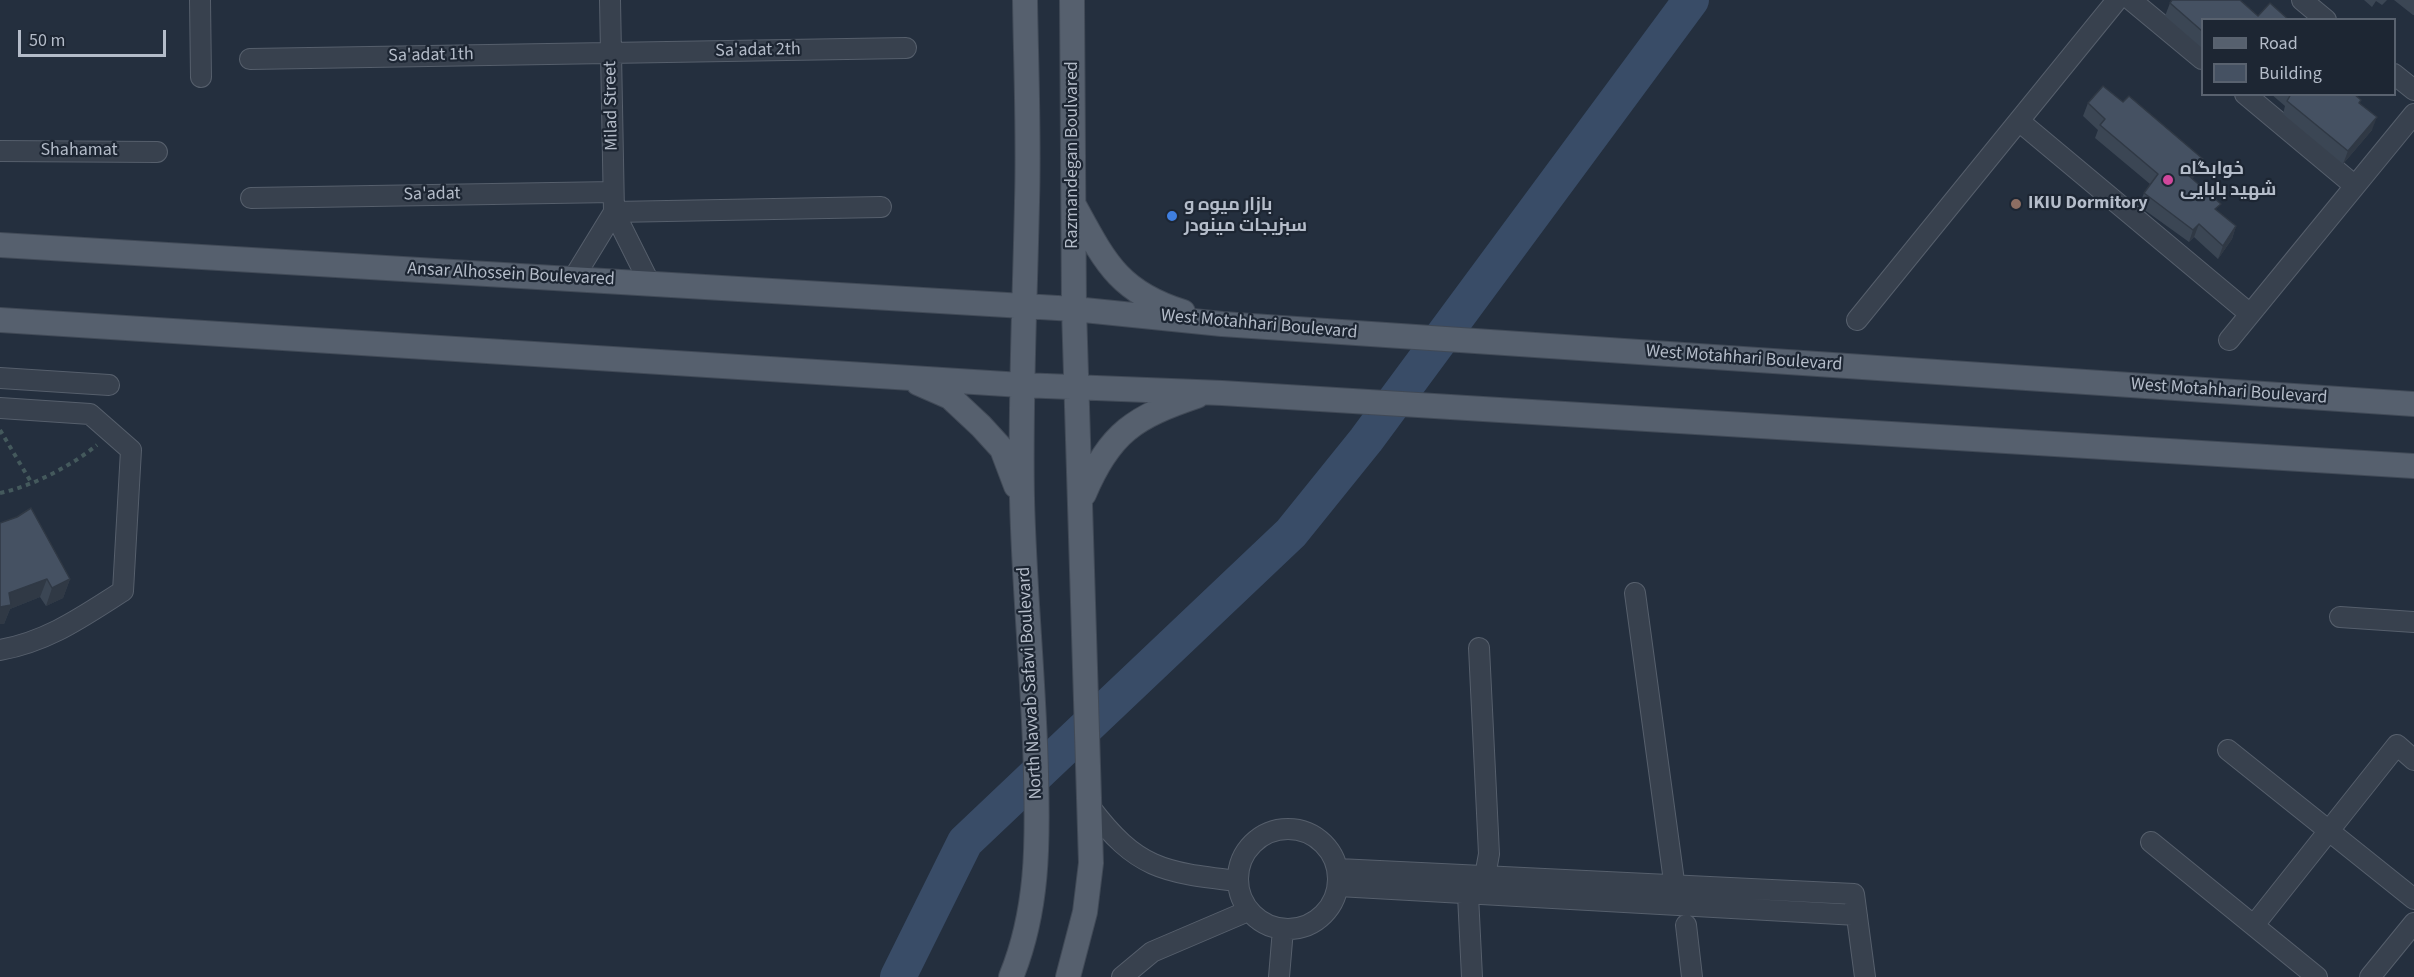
<!DOCTYPE html>
<meta charset="utf-8">
<style>
body{margin:0}
#map{position:relative;width:2414px;height:977px;overflow:hidden;background:#242f3e;font-family:"Source Sans 3",sans-serif}
canvas{display:block}
.legend{position:absolute;left:2201px;top:18px;width:195px;height:78px;box-sizing:border-box;background:#1d2633;border:2px solid #59626f;margin:0;padding:8px 10px;list-style:none;font-size:18px;color:#b4bcc9}
.legend li{display:flex;align-items:center;gap:12px;height:30px}
.legend b{width:30px;border:2px solid #59626f}
.scale{position:absolute;left:18px;top:30px;width:148px;height:27px;box-sizing:border-box;border:3px solid #b4bcc9;border-top:0;padding-left:8px;font-size:18px;line-height:21px;white-space:nowrap;color:#b4bcc9;-webkit-text-stroke:4px #1d2633;paint-order:stroke}
</style>
<div id="map">
<canvas width="2414" height="977"></canvas>
<ul class="legend">
<li><b style="height:8px;background:#56606e"></b>Road</li>
<li><b style="height:16px;background:#455162"></b>Building</li>
</ul>
<div class="scale">50 m</div>
</div>
<script>
const ctx = document.querySelector('canvas').getContext('2d');
ctx.lineJoin = 'round';
function trace(path, color, width, dash) { ctx.strokeStyle = color; ctx.lineWidth = width; ctx.lineCap = dash ? 'butt' : 'round'; ctx.setLineDash(dash || []); ctx.stroke(path); }
function fillPath(path, color) { ctx.fillStyle = color; ctx.fill(path, 'evenodd'); }
function label(font, color, halo, rows, align = 'center') {
  ctx.font = font + ' "Source Sans 3",Cairo,sans-serif'; ctx.lineWidth = 4.5; ctx.setLineDash([]); ctx.textBaseline = 'middle'; ctx.strokeStyle = halo; ctx.fillStyle = color; for (const [text, x, y, turn = 0] of rows) {
    ctx.save(); ctx.translate(x, y); ctx.rotate((+turn || 0) * Math.PI / 180); ctx.textAlign = isNaN(turn) ? turn : align; if (halo) ctx.strokeText(text, 0, 0); ctx.fillText(text, 0, 0); ctx.restore();
  }
}
trace(new Path2D(`
 M898,977L965,842L1291,533L1366,440L1691,0`), '#394c67', 36);
const minor = new Path2D(`
 M200,0L201,77
 M610,0L614,212L650,284
 M2131,0L2202,59
 M2302,0L2326,20
 M250,59L906,48
 M2394,74L2414,90
 M2245,94L2355,186
 M2019,121L2250,314
 M0,151L157,152
 M251,198L613,192
 M614,212L881,207
 M573,279L614,212
 M1857,320L2117,0
 M2229,340L2414,114
 M0,378L109,385
 M0,408L90,414L131,450L123,591C82,617 49,641 0,650
 M1635,593L1676,896
 M2340,617L2414,622
 M2228,750L2414,899
 M1090,807C1137,869 1162,872 1237,881
 M1238 879a50 50 0 1 1 100 0a50 50 0 1 1-100 0Z
 M2151,842L2317,977
 M1338,869L1854,894L1865,977
 M1338,886L1857,915
 M1686,925L1692,977
 M2254,925L2397,745L2414,760
 M1122,977L1152,952L1248,911
 M1279,977L1283,929
 M1472,977L1468,895L1485,876L1489,854L1479,648
 M2370,977L2414,923`);
const major = new Path2D(`
 M1075,207C1105,262 1119,292 1183,312
 M0,245L1074,309L1222,324L2414,404
 M0,320L1021,385L1222,393L2414,466
 M918,383L950,397L981,426L1002,449L1016,486
 M1084,494C1110,432 1135,417 1197,396
 M1011,977C1038,911 1038,844 1036,774C1034,682 1024,590 1022,498C1020,399 1025,301 1027,202C1029,135 1026,67 1025,0
 M1068,977L1085,912L1091,863L1074,309L1072,0`);
trace(minor, '#565f6c', 22);
trace(major, '#414a57', 26);
trace(new Path2D(`
 M0,430L31,482
 M0,493C33,486 71,466 97,445`), '#44595c', 4, [4.5, 4.5]);
trace(minor, '#38414e', 20);
trace(major, '#56606e', 24);
fillPath(new Path2D(`
 M2364,0H2387L2382,5L2376,1L2372,7Z
 M2394,0H2414V15H2413Z
 M2170,3L2258,16L2202,20V48L2165,16Z
 M2271,94H2354L2361,100L2359,104L2372,130L2343,164L2283,114L2285,106Z
 M2123,102L2203,159L2198,172L2192,179L2218,212L2236,226L2232,239L2218,259L2194,237L2189,242L2139,206L2144,193L2150,184L2095,138L2098,130L2083,116L2088,103Z
 M0,523L70,579L63,598L46,606L40,597L10,609L4,624H0Z`), '#3b4654');
fillPath(new Path2D(`
 M2377,117L2372,130L2343,164L2348,151Z
 M2203,159L2198,172L2183,188L2188,175Z
 M2199,224L2194,237L2189,242L2193,230Z
 M2236,226L2232,239L2218,259L2223,246Z
 M47,579L40,597L10,609L4,624H0V607L9,593Z
 M70,579L63,598L46,606L52,588Z`), '#303945');
const building = new Path2D(`
 M2172,0H2240L2258,16L2270,3L2289,20H2202V31L2170,3Z
 M2103,86L2123,102L2129,96L2203,159L2188,175L2221,204L2215,209L2236,226L2223,246L2199,224L2193,230L2144,193L2158,174L2100,125L2105,119L2088,103Z
 M2291,94H2354L2361,100L2359,103L2377,117L2348,151L2287,101Z
 M31,508L70,579L52,588L47,579L9,593L11,605L0,607V523L17,517Z`);
fillPath(building, '#455162');
trace(building, '#303945', 1.5);
for (const [x, y, r, color] of [
 [2168,180,6,"#d1479c"],
 [2016,204,6,"#8d6e63"],
 [1172,216,6,"#3f7fe0"]
]) { const dot = new Path2D(); dot.arc(x, y, r, 0, 2 * Math.PI); ctx.fillStyle = color; ctx.fill(dot); trace(dot, '#1d2633', 2); }
label('18px', '#b4bcc9', '#1d2633', [
 ["Sa'adat 2th",758,51,-1],
 ["Sa'adat 1th",431,56,-1],
 ["Milad Street",612,106,-91],
 ["Shahamat",79,151],
 ["Razmandegan Boulvared",1073,155,-90],
 ["Sa'adat",432,195,-1],
 ["Ansar Alhossein Boulevared",511,275,3],
 ["West Motahhari Boulevard",1259,325,5],
 ["West Motahhari Boulevard",1744,359,4],
 ["West Motahhari Boulevard",2229,392,4],
 ["North Navvab Safavi Boulevard",1031,683,-93]
]);
label('bold 18px', '#b4bcc9', '#1d2633', [
 ["خوابگاه",2180,170],
 ["شهید بابایی",2180,191],
 ["IKIU Dormitory",2028,204],
 ["بازار میوه و",1184,206],
 ["سبزیجات مینودر",1184,227]
], 'left');
</script>
